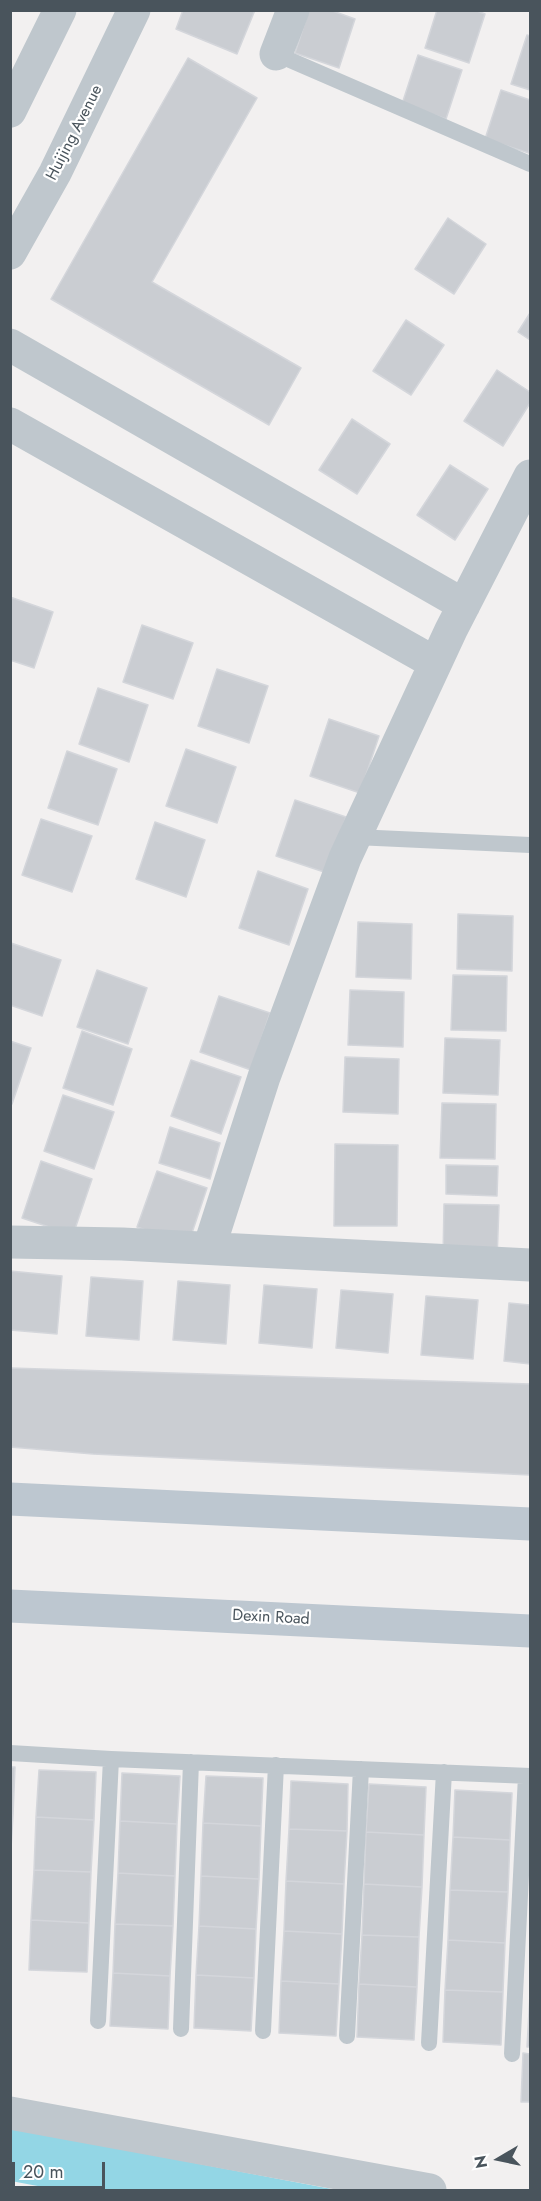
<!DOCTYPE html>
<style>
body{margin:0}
#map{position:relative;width:541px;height:2201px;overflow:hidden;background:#f2f0f0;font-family:Jost,sans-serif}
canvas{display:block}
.frame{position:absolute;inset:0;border:12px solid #49545c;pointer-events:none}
.north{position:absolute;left:469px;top:2129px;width:60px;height:60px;-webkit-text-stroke:4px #fff;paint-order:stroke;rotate:261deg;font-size:16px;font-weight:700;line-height:24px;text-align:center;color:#49545c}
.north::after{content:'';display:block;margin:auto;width:21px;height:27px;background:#49545c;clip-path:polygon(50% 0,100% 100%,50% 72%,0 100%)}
.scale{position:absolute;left:12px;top:2162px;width:93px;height:27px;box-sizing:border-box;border:3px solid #49545c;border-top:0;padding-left:8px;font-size:18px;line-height:21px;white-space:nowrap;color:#49545c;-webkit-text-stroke:4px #fff;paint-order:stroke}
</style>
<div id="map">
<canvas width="541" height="2201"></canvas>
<div class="frame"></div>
<div class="north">N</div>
<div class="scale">20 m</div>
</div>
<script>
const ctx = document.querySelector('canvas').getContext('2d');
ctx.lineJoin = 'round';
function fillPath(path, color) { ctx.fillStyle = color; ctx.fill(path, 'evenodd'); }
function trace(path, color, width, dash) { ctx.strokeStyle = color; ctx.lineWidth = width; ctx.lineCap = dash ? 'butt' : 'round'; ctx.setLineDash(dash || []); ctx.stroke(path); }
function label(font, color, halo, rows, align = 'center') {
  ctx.font = font + ' Jost,sans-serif'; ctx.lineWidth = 4.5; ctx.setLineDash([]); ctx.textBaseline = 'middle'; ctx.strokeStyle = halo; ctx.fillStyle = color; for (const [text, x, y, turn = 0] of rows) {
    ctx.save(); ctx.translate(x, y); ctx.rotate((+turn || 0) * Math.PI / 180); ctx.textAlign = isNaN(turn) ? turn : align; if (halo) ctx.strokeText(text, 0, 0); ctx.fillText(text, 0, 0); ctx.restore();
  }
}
fillPath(new Path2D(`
 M10,2128L337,2190H59L11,2181Z`), '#93d6e5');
const building = new Path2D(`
 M183,10H255L237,54L176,29Z
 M309,10H330L355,19L339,68L295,53Z
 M437,10H475L485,14L469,63L425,48Z
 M527,35L530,36V90L511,84Z
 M418,55L462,70L446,119L402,104Z
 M188,58L257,98L152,282L301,368L269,425L51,299Z
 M501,90L530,100L529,153L485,139Z
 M448,218L486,244L454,294L415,269Z
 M530,313V340L518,332Z
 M406,320L444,345L411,395L373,371Z
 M497,370L530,392V403L503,446L464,421Z
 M352,419L390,444L357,494L319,470Z
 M450,465L488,489L455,540L417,515Z
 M10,597L53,612L34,668L10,660Z
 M142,625L193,643L173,699L123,682Z
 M217,669L268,686L249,743L198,726Z
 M98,688L148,705L129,762L79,744Z
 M329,719L379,736L360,793L310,776Z
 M186,749L236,767L217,823L166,806Z
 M67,751L117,769L98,825L48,808Z
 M295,800L346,817L327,873L276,856Z
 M41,819L92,836L72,892L22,875Z
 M155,822L205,840L186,897L136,879Z
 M258,871L308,889L289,945L239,928Z
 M458,914L513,916L512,971L457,969Z
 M358,922L412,924L411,979L356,977Z
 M11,943L61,960L42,1016L10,1005Z
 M97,970L147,988L128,1044L77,1027Z
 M453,975L507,976L506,1031L451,1030Z
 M350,990L404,992L403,1047L348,1045Z
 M219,996L270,1013L251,1070L200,1052Z
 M82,1031L132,1049L113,1105L63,1088Z
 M445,1038L500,1040L498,1095L443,1093Z
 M10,1041L31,1048L12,1104H10Z
 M345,1057L399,1059L398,1114L343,1112Z
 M191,1060L241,1077L221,1134L171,1116Z
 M63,1095L114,1112L94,1169L44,1151Z
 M442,1103L496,1104L495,1159L440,1158Z
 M170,1127L220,1143L210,1179L159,1163Z
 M335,1144L398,1145L397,1226H334Z
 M41,1161L92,1179L73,1235L22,1218Z
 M446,1165L498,1166L497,1196L446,1194Z
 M157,1171L207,1188L188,1245L137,1227Z
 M444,1204L499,1205L497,1260L443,1259Z
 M10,1271L62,1276L57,1334L10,1330Z
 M91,1277L143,1281L139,1340L86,1336Z
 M178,1281L230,1285L226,1344L173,1340Z
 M264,1285L317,1289L312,1348L259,1343Z
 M341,1290L393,1294L388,1353L336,1348Z
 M426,1296L478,1300L473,1359L421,1355Z
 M509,1303L530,1305V1364L504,1361Z
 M10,1368L530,1384V1475L93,1454L10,1447Z
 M10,1767H15L13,1815H10Z
 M39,1770L96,1772L94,1820L36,1817Z
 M122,1773L180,1776L177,1824L120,1821Z
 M206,1776L263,1778L261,1826L203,1823Z
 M291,1781L348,1784L347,1831L289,1829Z
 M369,1784L426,1787L424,1835L366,1832Z
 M455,1790L512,1793L510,1840L453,1837Z
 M10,1815H13L10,1865Z
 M36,1817L94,1820L91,1872L34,1870Z
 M120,1821L177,1824L175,1876L118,1873Z
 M203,1823L261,1826L259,1879L201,1876Z
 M289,1829L347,1831L344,1884L286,1881Z
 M366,1832L424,1835L422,1887L364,1884Z
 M453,1837L510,1840L508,1892L450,1890Z
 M34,1870L91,1872L89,1923L31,1920Z
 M118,1873L175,1876L173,1926L115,1924Z
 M201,1876L259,1879L256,1929L199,1926Z
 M286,1881L344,1884L342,1934L284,1931Z
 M364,1884L422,1887L419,1937L362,1935Z
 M450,1890L508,1892L505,1943L448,1940Z
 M31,1920L89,1923L87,1972L29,1970Z
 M115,1924L173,1926L170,1976L113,1973Z
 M199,1926L256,1929L254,1978L196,1975Z
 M284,1931L342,1934L339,1984L281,1981Z
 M362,1935L419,1937L417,1987L359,1984Z
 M448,1940L505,1943L503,1992L445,1990Z
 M113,1973L170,1976L168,2029L110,2026Z
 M196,1975L254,1978L251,2031L194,2028Z
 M281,1981L339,1984L336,2036L279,2033Z
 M359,1984L417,1987L414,2040L357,2037Z
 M445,1990L503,1992L501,2045L443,2042Z
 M530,1994V2047H527Z
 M523,2053L530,2054V2102H521Z`);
fillPath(building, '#cacdd2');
trace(building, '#d4d6db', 1.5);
trace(new Path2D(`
 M276,54L530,164
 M355,837L530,845
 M10,1753L111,1759L530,1776
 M98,2021L111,1759
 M181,2029L191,1762
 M263,2031L276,1765
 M347,2036L361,1769
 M429,2043L444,1772
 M512,2054L526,1776`), '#bfc7cd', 16);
trace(new Path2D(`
 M276,54L293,10
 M10,111L60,10
 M10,253L55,173L134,10
 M10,345L464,605
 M10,424L435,663
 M10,1242L122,1244L530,1265
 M209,1248L264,1077L345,858L451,630L530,476
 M10,2113L430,2190`), '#bfc7cd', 33);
trace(new Path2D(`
 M10,1499L530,1524
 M10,1606L530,1631`), '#bdc7d0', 33);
label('16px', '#49545c', '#fff', [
 ["Huijing Avenue",75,133,-63],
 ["Dexin Road",271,1618,3]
]);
</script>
